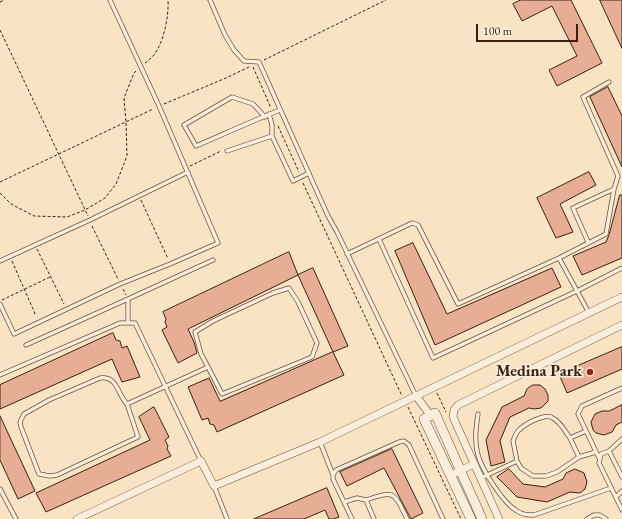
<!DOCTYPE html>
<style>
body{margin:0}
#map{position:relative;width:622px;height:519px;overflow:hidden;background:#f8e4c5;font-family:"EB Garamond",serif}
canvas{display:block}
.scale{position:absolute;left:476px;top:24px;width:102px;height:18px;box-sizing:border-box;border:2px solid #382110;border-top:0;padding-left:5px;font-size:12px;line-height:14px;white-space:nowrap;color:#382110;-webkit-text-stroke:3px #faedd9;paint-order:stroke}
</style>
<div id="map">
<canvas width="622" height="519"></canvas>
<div class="scale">100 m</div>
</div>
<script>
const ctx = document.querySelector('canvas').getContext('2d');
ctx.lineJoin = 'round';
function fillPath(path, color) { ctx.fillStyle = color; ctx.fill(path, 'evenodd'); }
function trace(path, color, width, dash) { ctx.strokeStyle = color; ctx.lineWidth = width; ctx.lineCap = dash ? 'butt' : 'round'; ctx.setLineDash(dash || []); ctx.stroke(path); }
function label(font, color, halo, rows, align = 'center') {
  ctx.font = font + ' "EB Garamond",serif'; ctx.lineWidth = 3.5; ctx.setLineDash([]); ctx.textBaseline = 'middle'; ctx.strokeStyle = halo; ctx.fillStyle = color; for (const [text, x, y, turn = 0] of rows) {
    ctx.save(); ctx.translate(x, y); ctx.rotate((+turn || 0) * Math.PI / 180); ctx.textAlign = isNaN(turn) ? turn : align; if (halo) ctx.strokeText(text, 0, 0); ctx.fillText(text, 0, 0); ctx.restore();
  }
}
const building = new Path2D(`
 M521,0H571L602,63L557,86L549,70L577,56L552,6L522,21L513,4Z
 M600,0H622V48Z
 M608,87L622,116V167L590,97Z
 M589,172L596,185L560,204L573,232L556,238L537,198Z
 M620,195H622V258L582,275L573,256L606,242L609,235Z
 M413,243L447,314L552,268L561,287L435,345L395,251Z
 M289,252L298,275L188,329L194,342L197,353L178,363L162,330L167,327L165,322L166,319L163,312Z
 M313,268L348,346L333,352L298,275Z
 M113,333L116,340L120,341L122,348L127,346L140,377L122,382L112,359L0,409V385Z
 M622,347V369L567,393L559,374Z
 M333,352L344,375L217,432L214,425L210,424L208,418L202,420L188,387L209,378L220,401Z
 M533,385H540L545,389L548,395V401L541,408L534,409L529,408L510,417L500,441L505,462L491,466L486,440L502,407L524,396L527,389Z
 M622,405V422L616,425L612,432L604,435L596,433L593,430L591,422L595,414L602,411H609Z
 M154,407L169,437L165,440L168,446L167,449L171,456L46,512L36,493L150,440L139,417Z
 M0,416L35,491L18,499L0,460Z
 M392,449L423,513L411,519L384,468L347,486L340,472Z
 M509,469L523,484L545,487L563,479L566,473L575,469L584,473L587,482L585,489L580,493L570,492L547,502L517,497L497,477Z
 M327,488L339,517L334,519H329L325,510L304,519H254Z`);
fillPath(building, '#e7ad95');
trace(building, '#382110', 1);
const service = new Path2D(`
 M210,0L225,35L234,50L244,61L259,62L328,216L337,232L416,396
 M269,114L272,125V136
 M265,117L253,104L232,97L184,125L196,146C224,134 252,121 280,110
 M227,151L272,136L293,181L309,173
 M379,239L433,358L577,291L622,268
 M588,242L573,208L614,189
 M347,254L412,223L418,225L458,304L559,258L606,234L614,189L618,176L583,97L609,82
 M559,258L589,313
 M0,261L90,220L188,172
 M0,304L14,334L120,284L170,264L218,243L159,106L110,0
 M128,322V299L213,260
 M26,345L128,299
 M0,375L120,323H135L201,461
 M100,378C118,376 117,394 127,404L138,437L57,475L50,476L39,474L21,427L20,422L24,414L49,400Z
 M127,404L208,367L222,394L312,357L317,343L298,302L289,288L273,293L213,321L195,332L201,354L208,367
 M478,414C476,428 474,441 478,455C482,470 503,503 517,511C523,515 528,515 534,515L611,488
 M586,431L570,438C565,431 560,421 551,417C543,414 525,424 519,430C516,432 515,437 513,441L517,461L521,468L533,476H546L557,472L579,457L596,452
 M570,438L579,457
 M622,439L609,451L601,454L599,463L622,510
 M320,442L333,475
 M609,451L622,477
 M599,458L578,414L582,406L622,388
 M481,478L517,461
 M214,486L227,519
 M0,489L16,519
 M616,497L622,491
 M366,500C395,490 394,492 407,519
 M344,502L357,498L366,500L374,519
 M352,519L333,479V475L336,470L399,442L404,441L409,445L443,519
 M587,519L594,515H600L606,519`);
const minor = new Path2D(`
 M416,396L431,416
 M451,475L474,464
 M77,519L201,461L214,486L320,442L622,297
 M499,519L453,417L454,410L458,405L622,325`);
const tertiary = new Path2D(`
 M471,519L424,419L435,413L482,519`);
trace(service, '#68523d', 5);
trace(minor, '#68523d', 8);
trace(tertiary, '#68523d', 10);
trace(new Path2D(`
 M0,2L4,0
 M0,30L88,216
 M264,60L386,0
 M145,63C148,61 151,58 154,55C164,42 169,15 168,0
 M253,67L271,108
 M164,104L226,78L249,67
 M278,126L299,172
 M190,166L221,151
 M0,182L153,109
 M303,183L402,396
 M0,193L11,204L34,216L67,217L85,210L105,198L116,184L127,156L126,122L124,98L134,73L136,71
 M141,200L168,259
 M92,226L118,279
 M37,249L64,304
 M12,261L36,316
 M123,289L126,295
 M2,300L50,277
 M437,393L446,412
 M408,407L461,519`), '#382110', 1, [3, 2]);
trace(service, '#faedd9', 3.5);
trace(minor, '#faedd9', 7);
trace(tertiary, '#faedd9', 9);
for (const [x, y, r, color] of [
 [590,372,4,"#8f2418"]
]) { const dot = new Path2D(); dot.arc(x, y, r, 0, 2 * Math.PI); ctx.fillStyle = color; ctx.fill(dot); trace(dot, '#faedd9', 1.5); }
label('bold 16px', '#382110', '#faedd9', [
 ["Medina Park",582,372]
], 'right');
</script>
